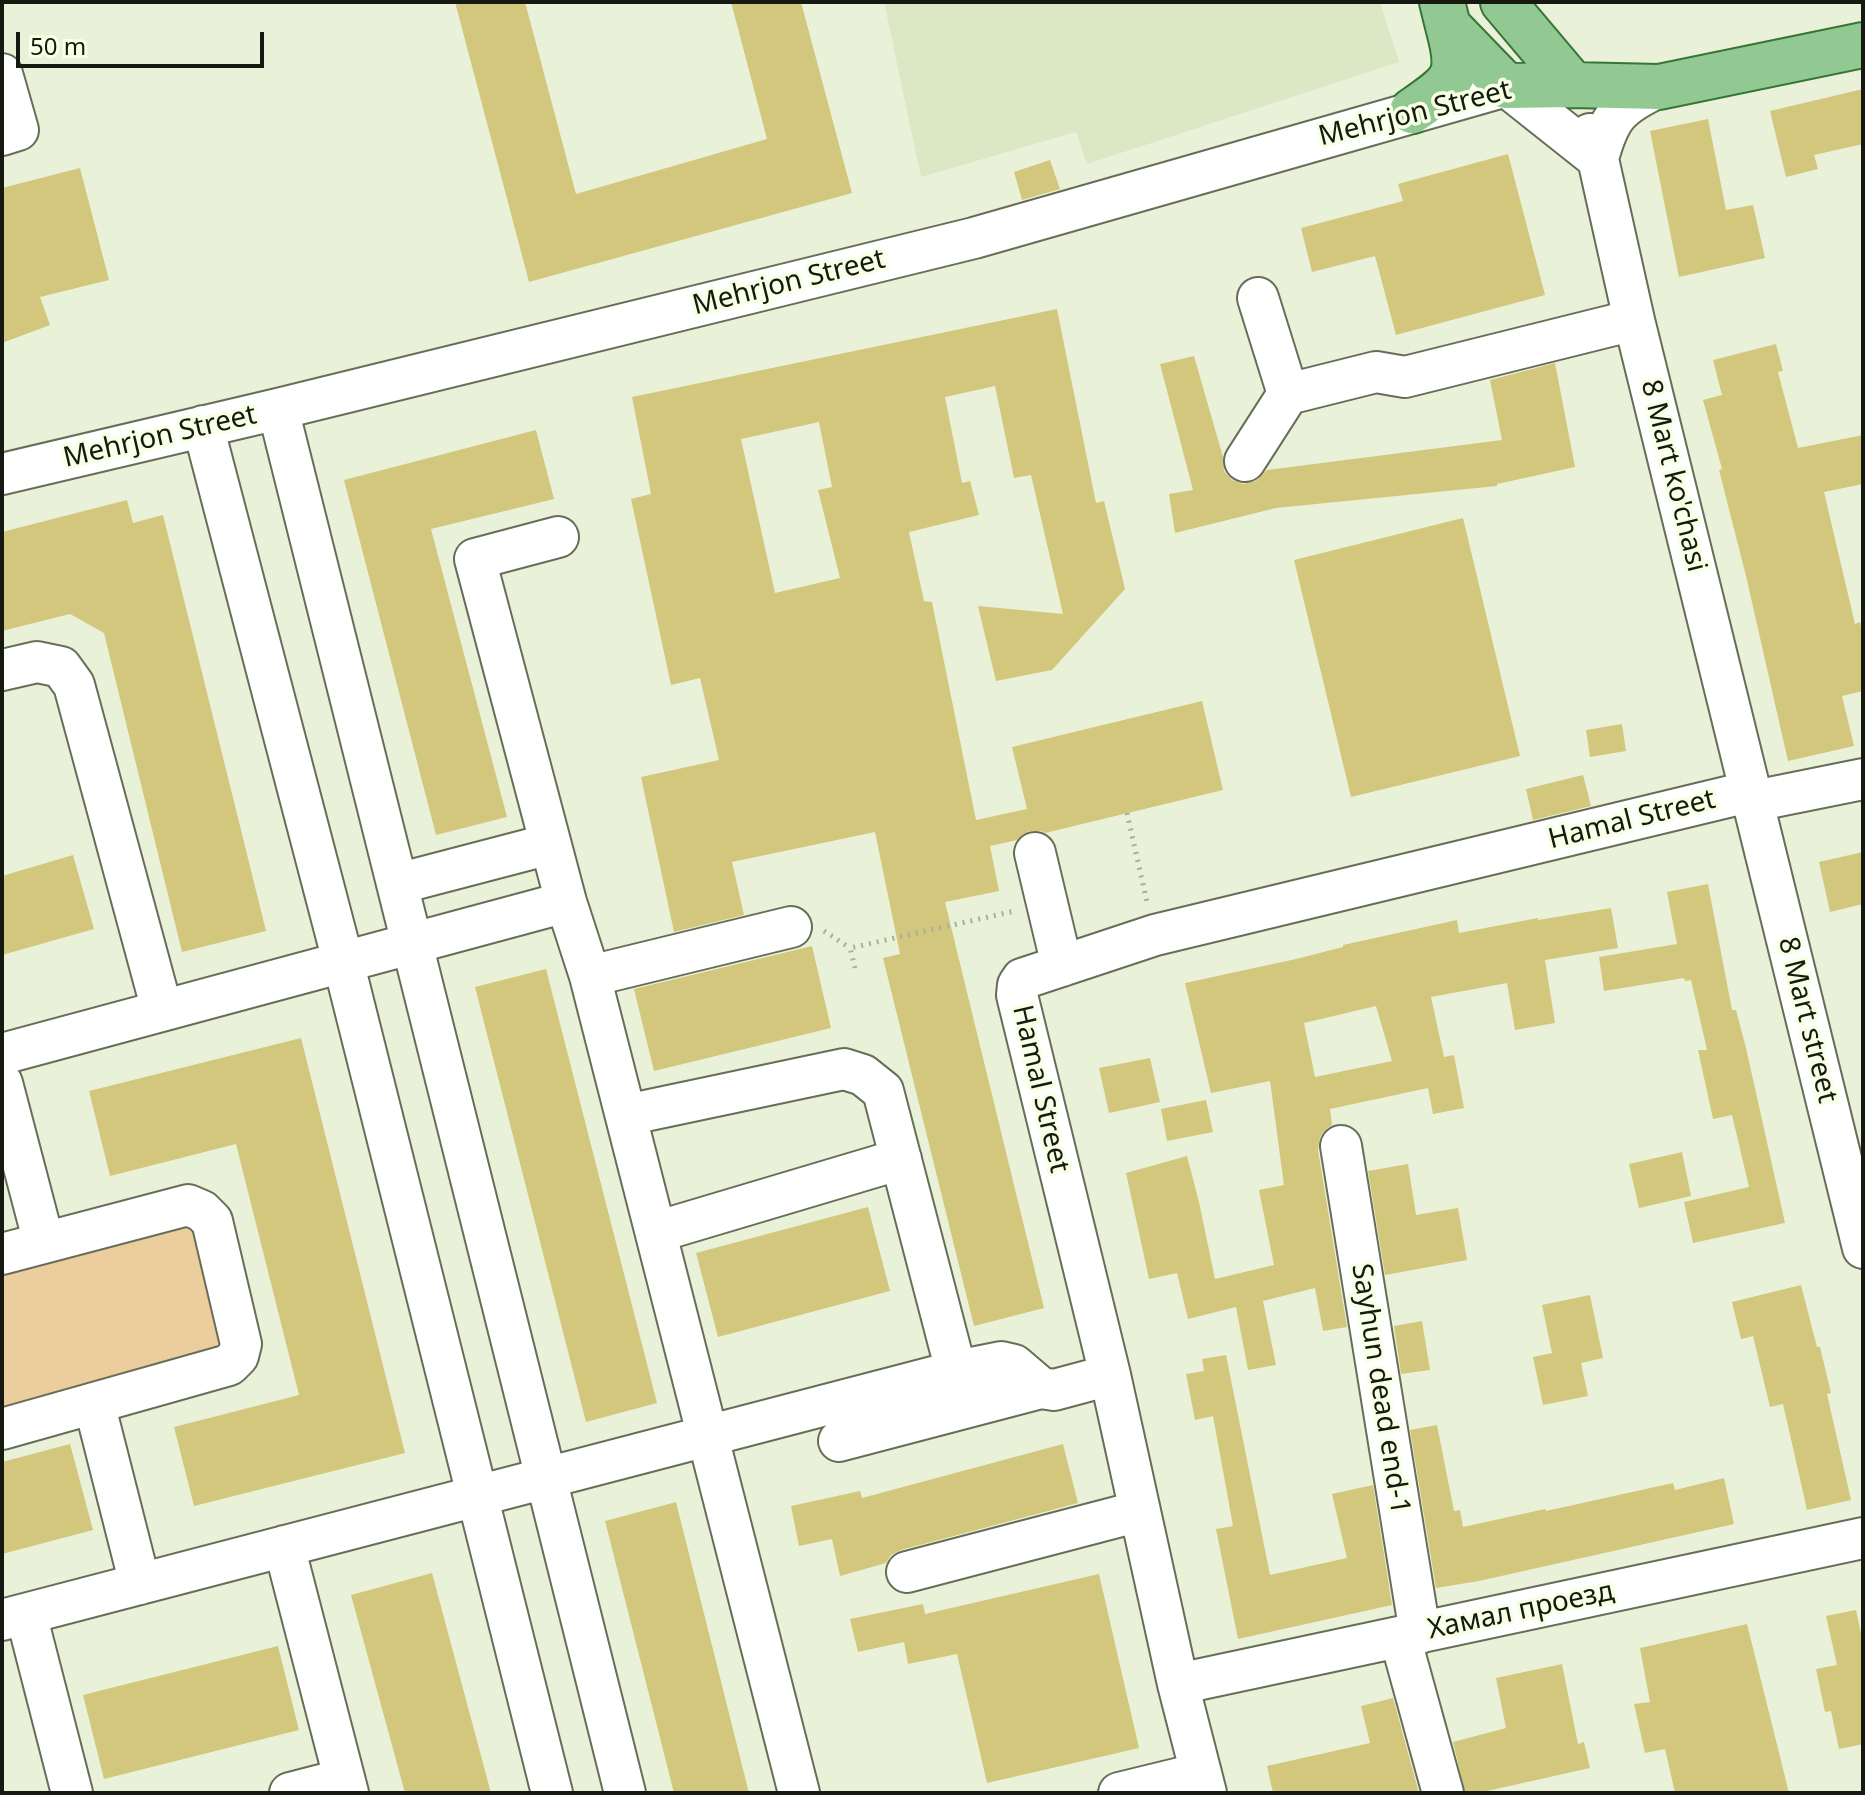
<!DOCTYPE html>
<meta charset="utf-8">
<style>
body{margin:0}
#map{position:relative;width:1865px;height:1795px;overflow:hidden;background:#e9f2d8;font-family:"Noto Sans",sans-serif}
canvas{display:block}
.frame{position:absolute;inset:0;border:4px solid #161910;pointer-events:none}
.scale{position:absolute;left:16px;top:32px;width:248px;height:36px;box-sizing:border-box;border:4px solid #161910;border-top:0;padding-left:10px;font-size:24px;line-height:28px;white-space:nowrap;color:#161910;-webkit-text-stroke:6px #f7ffe5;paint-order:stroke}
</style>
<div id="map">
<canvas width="1865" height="1795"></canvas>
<div class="frame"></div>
<div class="scale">50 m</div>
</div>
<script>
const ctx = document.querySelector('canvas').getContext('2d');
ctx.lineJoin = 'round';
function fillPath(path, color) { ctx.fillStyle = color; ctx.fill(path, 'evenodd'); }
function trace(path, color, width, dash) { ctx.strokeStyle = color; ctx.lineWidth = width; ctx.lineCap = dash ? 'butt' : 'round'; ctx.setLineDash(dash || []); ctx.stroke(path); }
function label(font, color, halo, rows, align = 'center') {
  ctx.font = font + ' "Noto Sans",sans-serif'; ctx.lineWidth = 7; ctx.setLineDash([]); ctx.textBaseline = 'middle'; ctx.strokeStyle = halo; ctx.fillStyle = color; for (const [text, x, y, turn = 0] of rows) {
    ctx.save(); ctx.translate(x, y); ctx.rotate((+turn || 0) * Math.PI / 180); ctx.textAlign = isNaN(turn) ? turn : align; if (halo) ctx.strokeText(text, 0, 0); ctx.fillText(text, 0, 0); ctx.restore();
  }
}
fillPath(new Path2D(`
 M884,2H1380L1399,62L1087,164L1076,132L921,177Z`), '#dce7c6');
fillPath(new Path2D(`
 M192,1223L226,1350L2,1409V1274Z`), '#eccd9e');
fillPath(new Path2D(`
 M455,2H525L576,194L767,139L731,2H801L852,193L529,282Z
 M1863,89V144L1814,155L1818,169L1786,177L1770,111Z
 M1708,119L1726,210L1753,205L1765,258L1679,277L1650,131Z
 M1508,154L1545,295L1396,335L1375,256L1312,272L1301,228L1403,201L1398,184Z
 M1050,160L1060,189L1022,200L1014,172Z
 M80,168L109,280L40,297L50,325L2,343V188Z
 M1057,309L1096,503L1104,501L1125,589L1052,670L996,681L978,606L1063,614L1031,475L1014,478L995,386L945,397L962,483L970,481L979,515L909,532L924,601L932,602L976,820L1027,809L1012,747L1202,701L1223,790L1045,833L1041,831H1029L1017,840L990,846L999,891L945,902L1044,1308L974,1326L883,958L900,954L875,832L732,862L744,915L674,932L641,777L719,760L700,678L671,685L631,499L651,494L632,397ZM819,422L832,487L818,490L840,578L775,593L741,439Z
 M1776,344L1783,371L1778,372L1798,448L1863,435V484L1824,492L1855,624L1860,622L1863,636V691L1842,696L1854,746L1788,761L1746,576L1719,470L1722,469L1703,400L1722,395L1713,360Z
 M1194,356L1223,457L1224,471L1232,480L1243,484L1256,481L1267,470L1502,440L1490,380L1555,363L1575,467L1497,484V486L1276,508L1175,533L1169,494L1193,490L1160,364Z
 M536,430L554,499L431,529L507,817L436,835L344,480Z
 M127,500L133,523L163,515L266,931L182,952L104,633L70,614L2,631V532Z
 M1463,518L1520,756L1351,797L1294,560Z
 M1622,724L1626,751L1590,757L1586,730Z
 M1583,775L1591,806L1533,820L1526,789Z
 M1863,852V904L1830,912L1819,862Z
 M73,855L94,929L2,955V876Z
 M1708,884L1732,1010H1736L1746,1048L1785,1223L1693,1243L1684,1202L1749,1187L1732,1115L1713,1119L1698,1050H1707L1691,980L1685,981L1684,978L1604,991L1599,957L1677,944L1667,892Z
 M1611,908L1618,948L1545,960L1555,1023L1515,1030L1507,983L1431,997L1444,1057L1454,1055L1464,1108L1433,1114L1428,1088L1330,1109L1332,1125L1326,1129L1320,1137L1318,1150L1347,1327L1323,1331L1315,1288L1263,1301L1276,1365L1248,1370L1236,1307L1188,1319L1177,1273L1149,1279L1126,1173L1187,1156L1199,1202L1215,1279L1274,1265L1259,1190L1284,1185L1270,1081L1211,1093L1185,983L1296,959L1343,947V945L1457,920L1459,933L1538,918V920ZM1376,1006L1392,1061L1315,1077L1304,1023Z
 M812,946L831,1028L654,1071L634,989Z
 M546,969L657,1403L586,1422L475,987Z
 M301,1038L405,1453L194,1506L174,1427L299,1395L236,1144L110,1176L89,1091Z
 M1150,1058L1160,1102L1109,1113L1099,1068Z
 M1206,1100L1213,1132L1167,1141L1161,1109Z
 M1682,1152L1691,1196L1639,1208L1629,1164Z
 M1408,1164L1416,1215L1458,1208L1467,1260L1385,1275L1368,1171Z
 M868,1207L890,1291L718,1337L696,1253Z
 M1801,1285L1817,1347H1820L1831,1393L1827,1394L1851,1500L1807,1510L1783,1404L1770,1407L1753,1336L1741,1339L1732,1302Z
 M1590,1295L1603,1358L1581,1363L1588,1396L1543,1405L1533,1357L1552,1353L1542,1305Z
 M1422,1321L1430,1370L1401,1374L1394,1326Z
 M1226,1355L1270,1575L1347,1558L1332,1494L1373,1485L1392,1605L1238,1639L1216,1529L1233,1526L1213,1416L1195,1420L1186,1374L1204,1371L1202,1359Z
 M1437,1425L1454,1511L1460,1510L1463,1527L1545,1509L1546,1511L1673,1483L1675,1490L1724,1478L1734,1524L1479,1581L1436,1588L1410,1430Z
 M70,1444L93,1530L2,1554V1462Z
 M1063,1444L1078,1503L901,1550L891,1555L886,1563L840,1576L832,1539L799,1546L791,1506L860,1491L862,1498Z
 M676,1502L749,1793H674L605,1521Z
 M432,1573L491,1793H405L351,1595Z
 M1099,1574L1139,1748L987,1783L957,1654L908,1664L904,1642L858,1652L850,1619L923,1604L925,1614Z
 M1856,1610L1863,1643V1744L1839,1749L1831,1711L1825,1712L1816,1669L1837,1665L1826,1616Z
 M1747,1624L1789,1793H1675L1665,1749L1645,1753L1634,1704L1650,1702L1640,1648Z
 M278,1646L299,1730L104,1779L83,1695Z
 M1562,1664L1578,1744L1584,1742L1590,1768L1478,1793H1465L1453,1742L1506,1728L1496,1678Z
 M1393,1698L1419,1793H1273L1267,1766L1370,1743L1361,1706Z`), '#d3c77e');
const minor = new Path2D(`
 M2,74L18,130L2,135
 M1590,134L1598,159L1634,320L1863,1248
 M1598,159C1609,117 1618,106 1659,87
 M1288,394L1376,372L1405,377L1634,320
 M278,409L625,1793
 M203,426L343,961L552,1793
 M1245,461L1288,394L1258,298
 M2,474L278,409L974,238L1506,86L1598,159
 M558,537L475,559L566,902L590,976L799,1793
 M2,670L37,662L61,667L74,685L162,1010
 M1754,801L1863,779
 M1035,853L1062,966
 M397,884L550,844
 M590,976L791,927
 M2,1054L566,902
 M2,1083L44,1243
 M626,1115L844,1069L863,1075L883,1091L956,1371
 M1341,1146L1420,1633
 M656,1232L901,1159
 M2,1254L188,1205L202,1211L212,1221L241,1344L238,1356L229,1365L2,1429
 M94,1403L140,1584
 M839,1441L1041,1388
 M284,1546L348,1793
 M907,1572L1140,1511
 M26,1614L72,1793
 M2,1620L956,1371L1001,1362L1014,1365L1041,1388L1054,1390L1110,1375
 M1400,1637L1443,1793
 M1178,1684L1863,1538
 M290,1793L344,1779
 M1119,1793L1201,1773
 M1206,1793L1178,1684L1110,1375L1017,995L1018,985L1022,979L1155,935L1752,791`);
const major = new Path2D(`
 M1442,2L1448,26L1506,86L1573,85L1659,87L1863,45
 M1503,2L1573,85
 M1412,111C1455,81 1462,78 1448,26`);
trace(minor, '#676e58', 44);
trace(major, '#377436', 48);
trace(new Path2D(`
 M1127,813L1147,902
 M824,931L850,948
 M855,968L850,948L1015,911`), '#a8af9b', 5, [2, 6]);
trace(minor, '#fff', 40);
trace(major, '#92c993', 44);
label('28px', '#161910', '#f7ffe5', [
 ["Mehrjon Street",1415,114,-14],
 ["Mehrjon Street",789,283,-14],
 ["Mehrjon Street",160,437,-13],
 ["8 Mart ko'chasi",1673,476,76],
 ["Hamal Street",1632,820,-14],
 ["8 Mart street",1807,1020,76],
 ["Hamal Street",1040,1089,77],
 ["Sayhun dead end-1",1380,1389,81],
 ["Хамал проезд",1521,1611,-12]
]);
</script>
